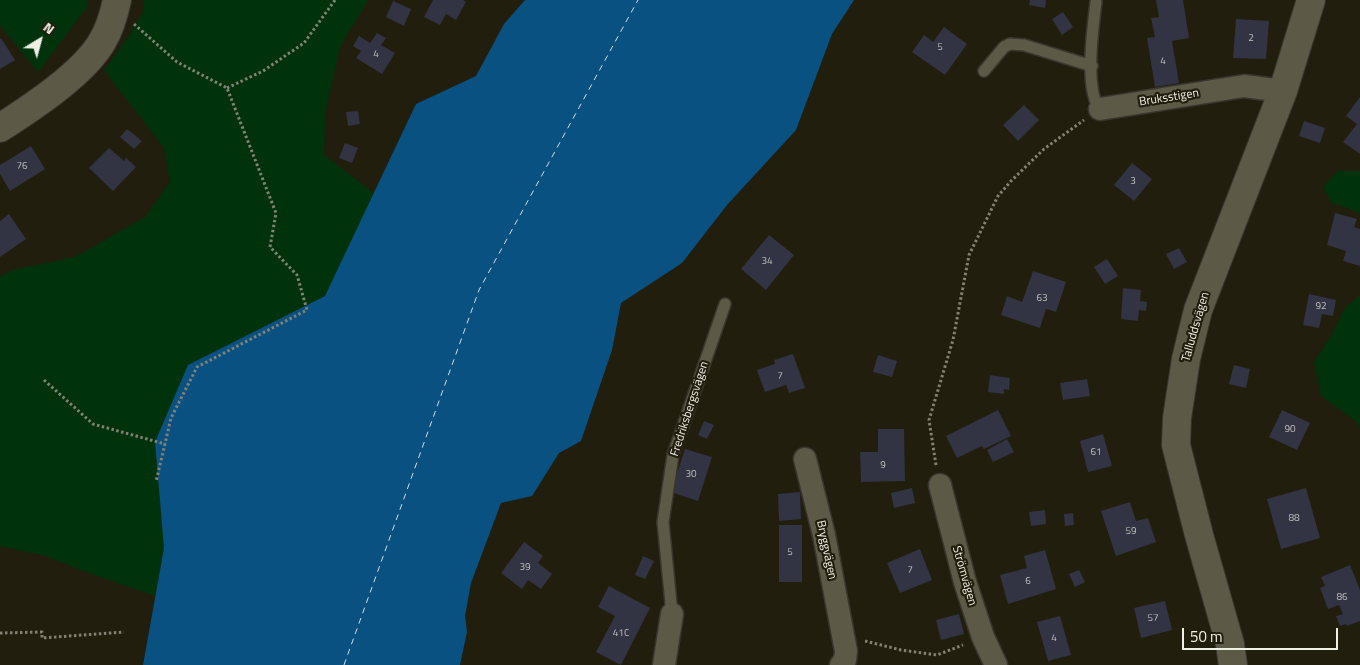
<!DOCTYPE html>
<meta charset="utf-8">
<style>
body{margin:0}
#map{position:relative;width:1360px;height:665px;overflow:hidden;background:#211e0e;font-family:"Titillium Web",sans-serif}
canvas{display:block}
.north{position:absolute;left:15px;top:15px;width:50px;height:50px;-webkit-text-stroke:4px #211e0e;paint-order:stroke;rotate:37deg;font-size:14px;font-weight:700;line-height:20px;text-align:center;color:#f1f0e5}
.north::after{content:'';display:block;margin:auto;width:18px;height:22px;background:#f1f0e5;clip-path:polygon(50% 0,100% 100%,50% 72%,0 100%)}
.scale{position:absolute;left:1182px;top:628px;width:156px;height:22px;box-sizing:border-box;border:2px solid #f1f0e5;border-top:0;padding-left:6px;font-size:15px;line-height:18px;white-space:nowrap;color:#f1f0e5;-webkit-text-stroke:4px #211e0e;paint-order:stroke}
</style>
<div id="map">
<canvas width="1360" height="665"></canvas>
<div class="north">N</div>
<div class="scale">50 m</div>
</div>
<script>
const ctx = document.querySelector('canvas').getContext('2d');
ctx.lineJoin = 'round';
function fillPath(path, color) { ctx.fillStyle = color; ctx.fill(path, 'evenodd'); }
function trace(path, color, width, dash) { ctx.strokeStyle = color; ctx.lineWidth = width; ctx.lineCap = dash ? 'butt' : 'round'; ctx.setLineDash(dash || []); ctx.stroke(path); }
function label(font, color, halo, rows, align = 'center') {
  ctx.font = font + ' "Titillium Web",sans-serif'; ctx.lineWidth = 4.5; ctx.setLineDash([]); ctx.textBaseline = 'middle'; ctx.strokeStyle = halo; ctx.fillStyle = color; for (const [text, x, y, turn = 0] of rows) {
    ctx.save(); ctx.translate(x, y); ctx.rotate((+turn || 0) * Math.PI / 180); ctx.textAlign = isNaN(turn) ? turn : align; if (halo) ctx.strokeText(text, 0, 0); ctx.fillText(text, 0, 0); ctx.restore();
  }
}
fillPath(new Path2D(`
 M0,0H88L87,7L38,72L0,25Z
 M143,0H368L340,47L325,114L324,155L374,193L325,296L188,365L155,442L164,548L155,596L81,570L46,556L0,546V277L13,270L75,257L145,217L170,182L164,148L104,70L128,37L143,12Z
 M1338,171H1360V213L1331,202L1323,187Z
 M1360,295V434L1358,423L1321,396L1314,362L1331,336L1345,308Z`), '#00330c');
fillPath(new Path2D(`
 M525,0H854L832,34L796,130L727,205L682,263L621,303L612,350L581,441L559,453L532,496L501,503L471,583L465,616L467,632L460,665H143L164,548L155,442L188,365L325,296L416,104L476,76L504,24Z`), '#095181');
trace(new Path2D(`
 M344,665L479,290L638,0`), '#cbdff0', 1, [6, 5]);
fillPath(new Path2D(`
 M433,0H463L466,2L456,20L446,14L440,25L424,17Z
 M1030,0H1046L1045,8L1029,5Z
 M1156,0H1183L1189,38L1172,41L1179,83L1155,87L1147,38L1155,37L1151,18L1159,17Z
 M393,1L411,9L404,26L386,17Z
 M1063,12L1073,27L1062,35L1052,19Z
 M1236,19L1269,21L1266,59L1233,58Z
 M944,27L967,44L945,75L912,52L924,35L933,42Z
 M377,33L386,38L381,45L395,53L382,74L356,58L361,51L353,46L359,36L370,43Z
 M1,38L15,60L0,69V39Z
 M1360,97V154L1343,142L1357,124L1346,116Z
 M1024,105L1039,120L1018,141L1003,125Z
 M358,111L360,124L348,126L346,112Z
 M1304,121L1325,128L1320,143L1299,136Z
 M127,129L142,141L134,149L120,137Z
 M345,143L358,148L352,163L339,158Z
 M31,146L45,169L10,191L0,174V165Z
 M109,148L124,161L126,158L136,167L113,191L89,168Z
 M1132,163L1152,179L1134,201L1114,185Z
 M1335,213L1357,219L1354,227L1360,229V266L1343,261L1346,251L1327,245Z
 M9,214L26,239L0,257V221Z
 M769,235L794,255L766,290L741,269Z
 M1179,248L1187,262L1174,269L1166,254Z
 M1107,259L1118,276L1105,284L1094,267Z
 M1033,271L1066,282L1056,312L1046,309L1040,328L1001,315L1007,296L1022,302Z
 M1123,288L1141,290L1140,301L1147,302L1146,311L1139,310L1138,321L1121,319Z
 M1309,294L1336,300L1333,316L1322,314L1319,328L1303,325Z
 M793,354L805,388L789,393L786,385L765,392L757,370L775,364L774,360Z
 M878,355L897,361L892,377L873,372Z
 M1234,365L1250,369L1246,388L1229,384Z
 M990,375L1010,378L1009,390L1004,389V394L988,392Z
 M1087,379L1090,396L1063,400L1060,383Z
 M998,410L1011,436L984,449L982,446L957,458L946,436Z
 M1282,410L1310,423L1297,450L1269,437Z
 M704,421L714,425L707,439L698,435Z
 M878,429H904L905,481L861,482L860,452H878Z
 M1103,434L1112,466L1088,472L1080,441Z
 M1007,439L1014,452L993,462L987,450Z
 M685,449L712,457L698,501L671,492Z
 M912,488L915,503L894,508L891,493Z
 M1306,488L1320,538L1281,549L1267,499Z
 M800,492L801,519L779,521L778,494Z
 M1130,502L1136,521L1148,518L1156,542L1116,556L1101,511Z
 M1045,510L1046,524L1031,526L1029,512Z
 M1073,513L1074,525L1065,526L1064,514Z
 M779,525H802V582H779Z
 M524,542L543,556L538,563L552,574L541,589L528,580L522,589L501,573Z
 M920,549L932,580L900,593L887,563Z
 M1045,550L1056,589L1008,604L1000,575L1027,568L1024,556Z
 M643,556L654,561L645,579L635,575Z
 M1350,565L1360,590V621L1347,626L1346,624L1340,626L1336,616L1343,614L1339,605L1328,609L1320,588L1325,586L1321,577Z
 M1079,570L1085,582L1075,587L1069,574Z
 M609,586L650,608L621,665L596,652L615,616L598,607Z
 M1165,601L1172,630L1141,638L1134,608Z
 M959,614L964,634L941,640L936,620Z
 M1060,616L1071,655L1048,661L1037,622Z`), '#323343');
const service = new Path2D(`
 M1096,2C1093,27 1084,90 1100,109
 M984,71L1004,47L1010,44L1024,45L1092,66
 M672,614L663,522L673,455L725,304`);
const minor = new Path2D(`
 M1100,109L1244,86L1283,91
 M805,459L824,535L846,651L845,660L841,665
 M940,485L965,582L983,637L996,665
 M664,665L672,614`);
const tertiary = new Path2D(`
 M0,128C31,108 85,73 103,40C110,28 114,14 117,0
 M1233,665L1230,644L1199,535L1176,445L1177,418L1186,359L1198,310L1283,91L1311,0`);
trace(service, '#39362e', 14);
trace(minor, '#39362e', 25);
trace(tertiary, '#39362e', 30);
trace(new Path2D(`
 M134,24L177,62L227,88L276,213L270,247L297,275L307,310L197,367L171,418L156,482
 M227,88L263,71L304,43L335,0
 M44,380L93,424L165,444
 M936,465L929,420L953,340L969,255L998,196L1011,181L1044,149L1084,120
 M0,633L42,632V638L124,632
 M865,641L901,650L937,655L963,645`), '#838174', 3, [2.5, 2.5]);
trace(service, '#5c5947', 11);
trace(minor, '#5c5947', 22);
trace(tertiary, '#5c5947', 28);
label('10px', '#c1c1bc', null, [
 ["2",1251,39],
 ["5",940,48],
 ["4",376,55],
 ["4",1163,62],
 ["76",22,167],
 ["3",1133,182],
 ["34",767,262],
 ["63",1042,299],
 ["92",1321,307],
 ["7",780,377],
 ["90",1290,430],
 ["61",1096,453],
 ["9",883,466],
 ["30",691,475],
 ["88",1294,519],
 ["59",1131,532],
 ["5",790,553],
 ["39",525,568],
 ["7",910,571],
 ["6",1028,582],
 ["86",1342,598],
 ["57",1153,619],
 ["41C",621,634],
 ["4",1054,639]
]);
label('12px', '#f1f0e5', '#211e0e', [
 ["Bruksstigen",1169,98,-9],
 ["Talluddsvägen",1196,327,-74],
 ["Fredriksbergsvägen",690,409,-72],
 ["Bryggvägen",826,550,78],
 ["Strömvägen",964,576,74]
]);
</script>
